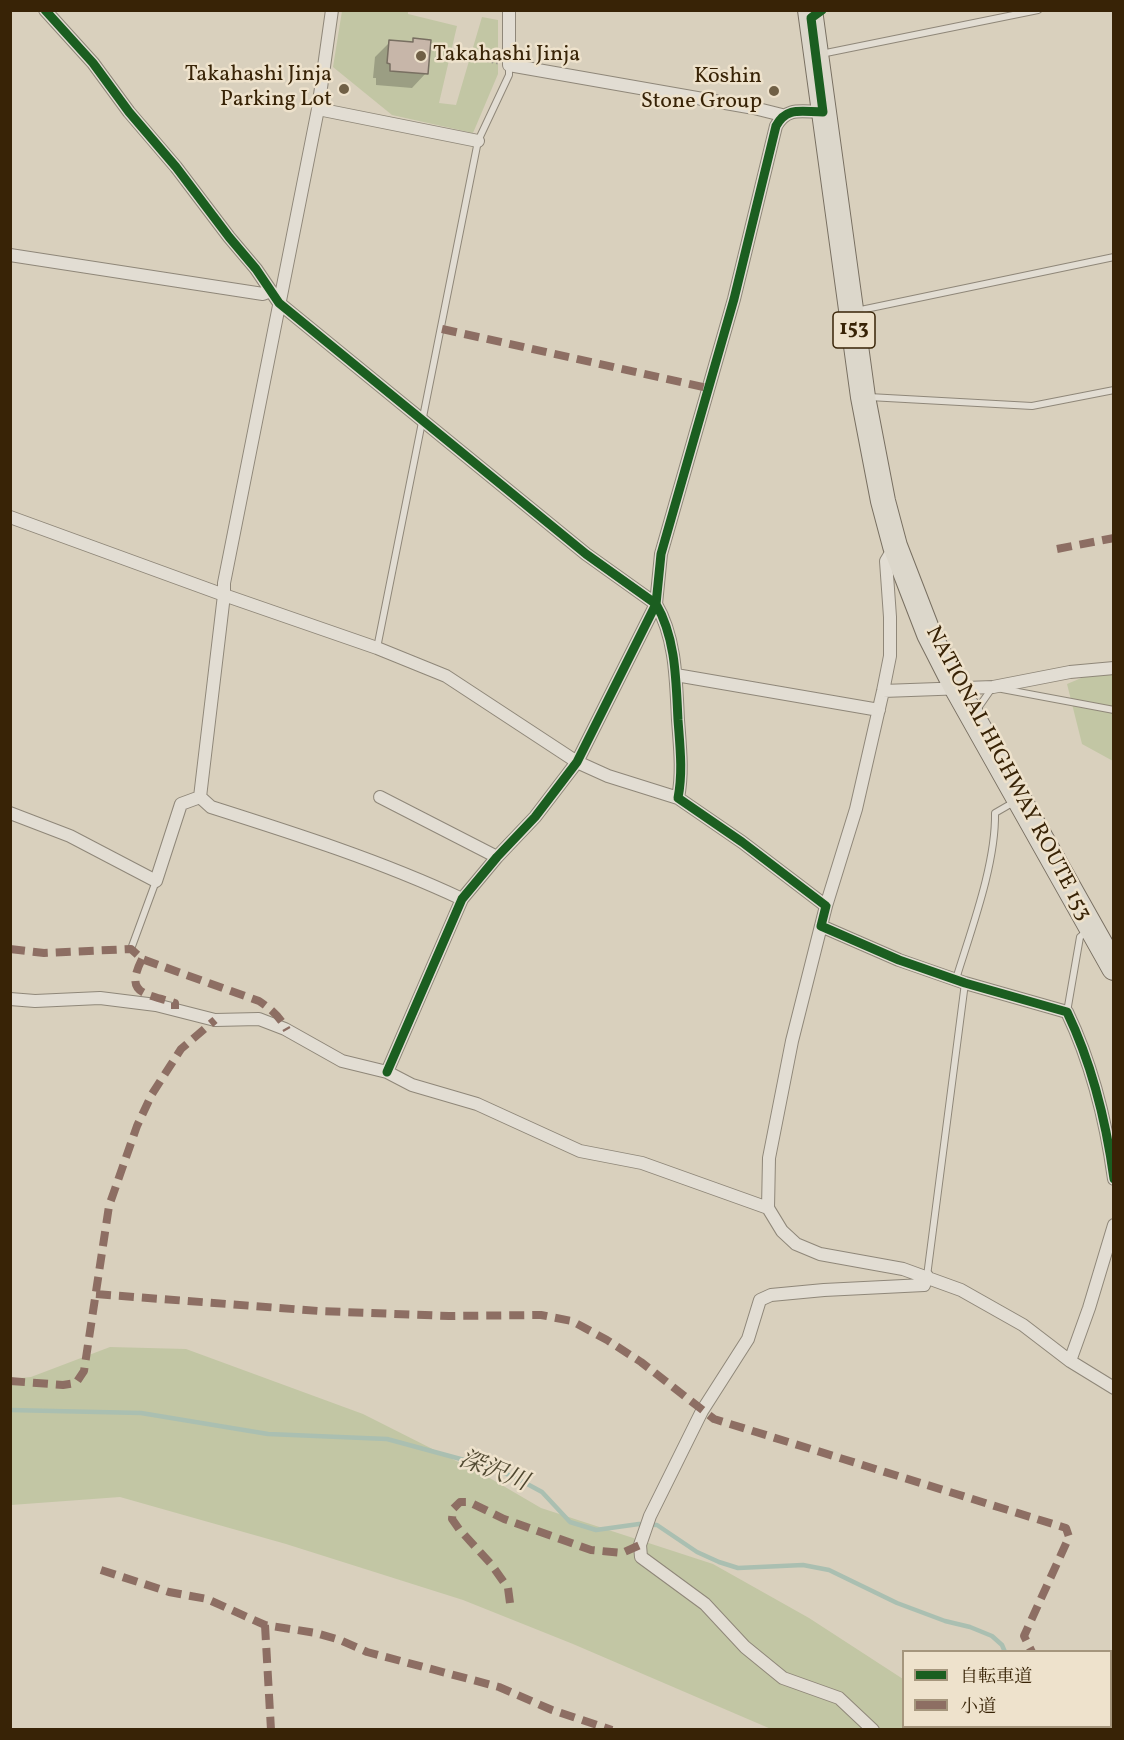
<!DOCTYPE html>
<meta charset="utf-8">
<style>
body{margin:0}
#map{position:relative;width:1124px;height:1740px;overflow:hidden;background:#d9d0bd;font-family:Vollkorn,"Noto Serif JP",serif}
canvas{display:block}
.frame{position:absolute;inset:0;border:12px solid #382306;pointer-events:none}
.legend{position:absolute;left:902px;top:1650px;width:210px;height:78px;box-sizing:border-box;background:#eee2cc;border:2px solid #a5967d;margin:0;padding:8px 10px;list-style:none;font-size:18px;color:#382306}
.legend li{display:flex;align-items:center;gap:12px;height:30px}
.legend b{width:30px;border:2px solid #a5967d}
</style>
<div id="map">
<canvas width="1124" height="1740"></canvas>
<div class="frame"></div>
<ul class="legend">
<li><b style="height:8px;background:#1b5e20"></b>自転車道</li>
<li><b style="height:8px;background:#8d6e63"></b>小道</li>
</ul>
</div>
<script>
const ctx = document.querySelector('canvas').getContext('2d');
ctx.lineJoin = 'round';
function fillPath(path, color) { ctx.fillStyle = color; ctx.fill(path, 'evenodd'); }
function trace(path, color, width, dash) { ctx.strokeStyle = color; ctx.lineWidth = width; ctx.lineCap = dash ? 'butt' : 'round'; ctx.setLineDash(dash || []); ctx.stroke(path); }
function label(font, color, halo, rows, align = 'center') {
  ctx.font = font + ' Vollkorn,"Noto Serif JP",serif'; ctx.lineWidth = 5; ctx.setLineDash([]); ctx.textBaseline = 'middle'; ctx.strokeStyle = halo; ctx.fillStyle = color; for (const [text, x, y, turn = 0] of rows) {
    ctx.save(); ctx.translate(x, y); ctx.rotate((+turn || 0) * Math.PI / 180); ctx.textAlign = isNaN(turn) ? turn : align; if (halo) ctx.strokeText(text, 0, 0); ctx.fillText(text, 0, 0); ctx.restore();
  }
}
fillPath(new Path2D(`
 M342,11H408V14L457,26L439,103L456,105L482,17L498,20V74L473,133L392,115L333,67Z
 M1091,674H1113V761L1082,744L1067,684Z
 M110,1347L186,1349L363,1414L488,1477L541,1508L713,1564L809,1618L903,1679L904,1726H988L995,1729H771L573,1644L463,1600L286,1544L120,1497L11,1505V1379L31,1377Z`), '#c2c6a4');
fillPath(new Path2D(`
 M414,40L426,73L412,88L376,85V78H373L375,57L390,42L410,44Z`), '#0003');
trace(new Path2D(`
 M10,1410L141,1413L268,1434L387,1439L490,1467L518,1479L542,1492L570,1522L596,1530L639,1524L657,1525L697,1552L719,1562L738,1568L803,1565L829,1570L897,1603L945,1621L970,1627L992,1636L1002,1645L1005,1652
 M1037,1726L1039,1730`), '#aabfb1', 4.5);
const building = new Path2D(`
 M413,38L431,40L428,74L390,71V64L387,63L389,40L413,42Z`);
fillPath(building, '#c7b6a9');
trace(building, '#786f61', 1.5);
const lane = new Path2D(`
 M821,54L1038,10
 M856,311L1114,257
 M869,397L1032,406L1114,390
 M377,648L478,141L509,75V65
 M1002,689L1114,710
 M976,711L992,688
 M131,949L156,881
 M956,979C971,930 996,864 995,813L1014,802
 M1067,1012L1080,937L1088,930
 M927,1276L965,983`);
const street = new Path2D(`
 M45,10L93,63L129,112L176,167L229,237L256,269L279,303L586,554L656,604C676,638 676,681 678,720C680,747 683,772 678,798
 M509,10V65L754,108L782,115
 M318,109L478,141
 M10,255L263,294L271,291
 M10,517L224,595L377,648L446,676L577,762L608,776L678,798L742,842L826,906
 M895,546L886,561L890,617V656L883,691L856,809L826,906L792,1041L769,1158L768,1208L782,1231L796,1244L820,1254L903,1269L961,1290L1023,1325L1070,1361L1114,1388
 M676,675L879,710
 M883,691L993,687L1070,672L1114,668
 M200,797L224,595V583L318,109L332,10
 M200,797L211,807C296,834 381,861 462,899
 M380,797L497,857
 M10,813L70,836L156,881L181,804L200,797
 M821,926L899,960L965,983L1067,1012C1092,1064 1106,1121 1114,1179
 M10,999L35,1001L100,998L156,1005L215,1020L259,1019L285,1029L342,1061L387,1072L412,1085L477,1104L580,1151L642,1163L768,1208
 M387,1072L462,899L497,857L535,817L577,762L656,604L661,554L734,299L776,126C787,106 802,112 823,112
 M1070,1361L1089,1308L1114,1225
 M873,1730L839,1698L783,1678L745,1647L705,1604L641,1557L640,1545L650,1516L702,1411L748,1339L760,1300L771,1295L824,1290L924,1285L927,1276`);
const highway = new Path2D(`
 M810,10L863,397L883,501L895,546L929,634L956,687L1114,968`);
trace(lane, '#8f8779', 8);
trace(street, '#8f8779', 14);
trace(highway, '#786f61', 26);
trace(new Path2D(`
 M452,54L498,63`), '#a29c92', 3, [1.5, 3]);
trace(lane, '#e2ddd3', 6);
trace(street, '#e2ddd3', 12);
trace(highway, '#dcd7cb', 24);
trace(new Path2D(`
 M442,329L708,388
 M1057,549L1114,538
 M10,949L44,953L131,949L142,959L259,1001C271,1009 280,1017 287,1030
 M142,959C124,995 145,993 175,1003V1009
 M96,1294L319,1311L449,1316L541,1315L572,1321L607,1340L641,1362L714,1419L1066,1528L1069,1537L1024,1636L1032,1652
 M10,1381L63,1385L76,1383L84,1371L109,1206L137,1126L152,1094L181,1049L215,1020
 M101,1570L169,1592L207,1599L265,1625L316,1633L340,1640L367,1652L499,1687L552,1710L612,1730
 M510,1603L508,1588L491,1564L459,1529L452,1519L453,1509L460,1502H469L504,1519L591,1550L622,1553L640,1545
 M265,1625L271,1730
 M1076,1726L1080,1730`), '#8d6e63', 8, [15, 8]);
trace(new Path2D(`
 M45,10L93,63L129,112L176,167L229,237L256,269L279,303L586,554L656,604C676,638 676,681 678,720C680,747 683,772 678,798L742,842L826,906L821,926L899,960L965,983L1067,1012C1092,1064 1106,1121 1114,1179
 M387,1072L462,899L497,857L535,817L577,762L656,604L661,554L734,299L776,126C787,106 802,112 823,112L811,18L822,10`), '#1b5e20', 9);
for (const [x, y, r, color] of [
 [421,56,6,"#706046"],
 [344,89,6,"#706046"],
 [774,91,6,"#706046"]
]) { const dot = new Path2D(); dot.arc(x, y, r, 0, 2 * Math.PI); ctx.fillStyle = color; ctx.fill(dot); trace(dot, '#eee2cc', 2); }
for (const [x, y, w] of [
 [854,330,42]
]) { const box = new Path2D(); box.roundRect(x - w / 2, y - 18, w, 36, 4.5); ctx.fillStyle = '#eee2cc'; ctx.fill(box); trace(box, '#382306', 1.5); }
label('bold 21px', '#382306', null, [
 ["153",854,330]
]);
label('22px', '#382306', '#eee2cc', [
 ["Takahashi Jinja",433,56,"left"],
 ["Takahashi Jinja",332,76],
 ["Parking Lot",332,101],
 ["Kōshin",762,78],
 ["Stone Group",762,103]
], 'right');
label('22px', '#382306', '#eee2cc', [
 ["NATIONAL HIGHWAY ROUTE 153",1007,774,62]
]);
label('italic 24px', '#504830', '#eee2cc', [
 ["深沢川",493,1473,21]
]);
</script>
